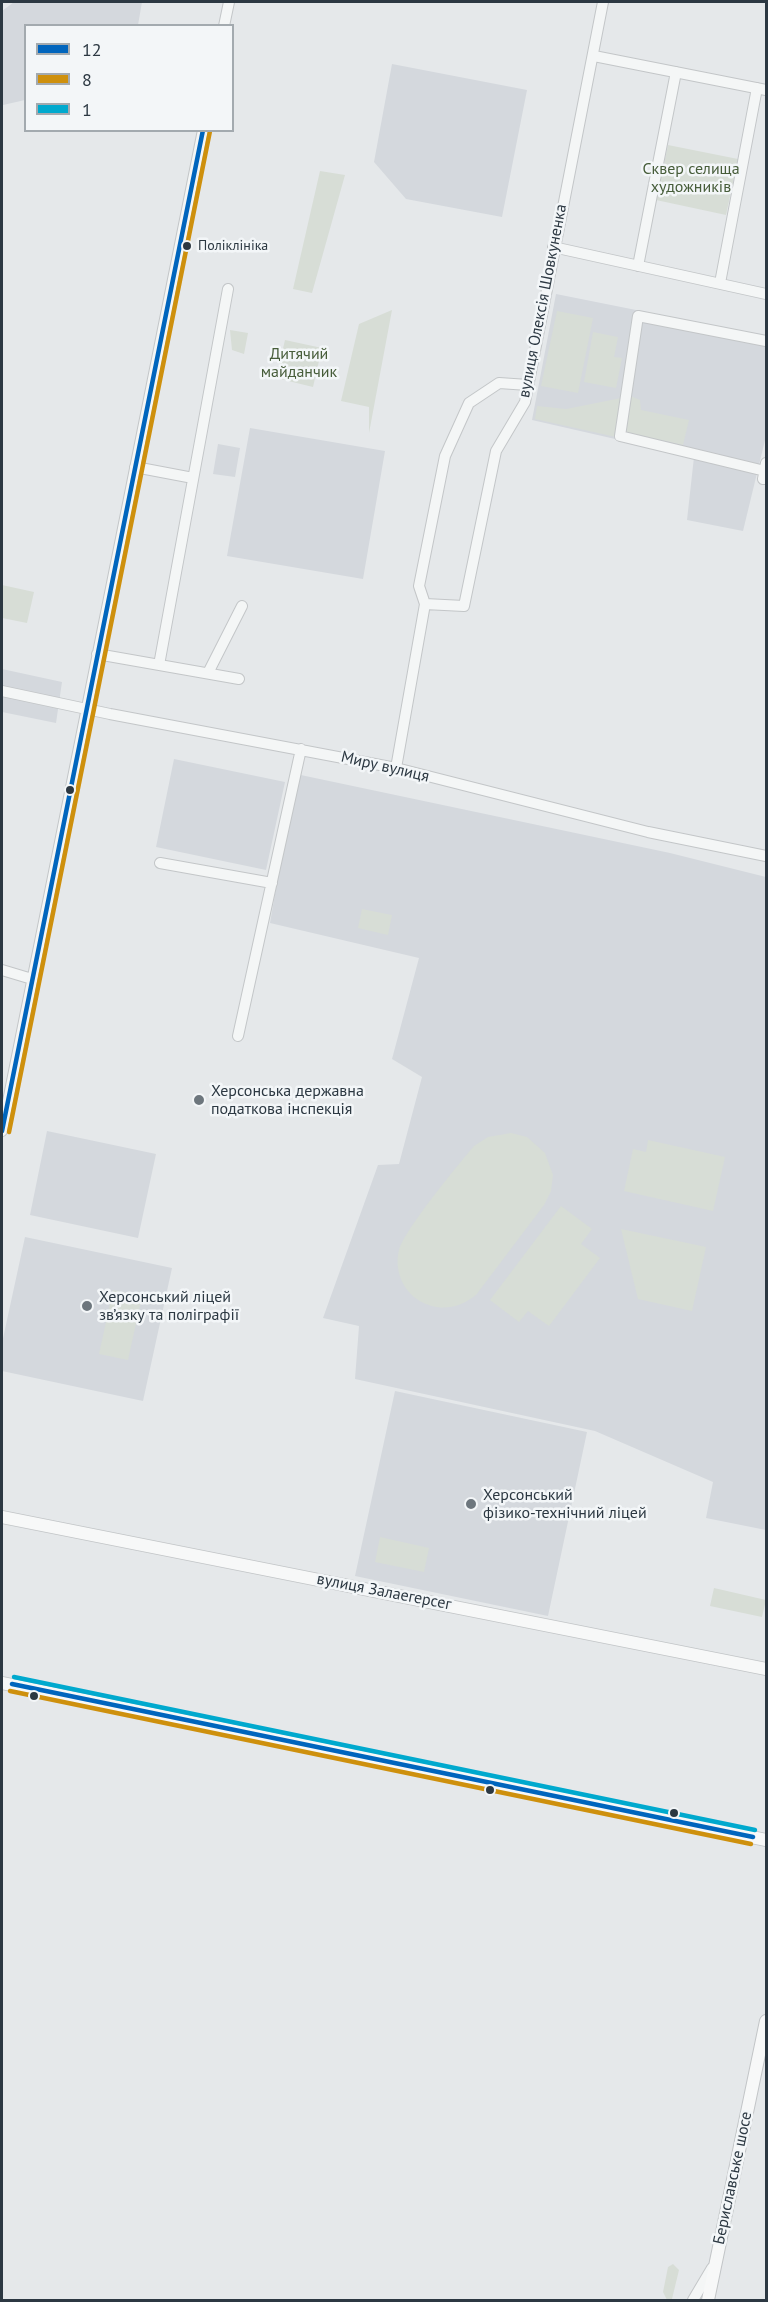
<!DOCTYPE html>
<meta charset="utf-8">
<style>
body{margin:0}
#map{position:relative;width:768px;height:2302px;overflow:hidden;background:#e5e8ea;font-family:"PT Sans",sans-serif}
canvas{display:block}
.frame{position:absolute;inset:0;border:3px solid #2c3842;pointer-events:none}
.legend{position:absolute;left:24px;top:24px;width:210px;height:108px;box-sizing:border-box;background:#f3f6f8;border:2px solid #a3aaaf;margin:0;padding:8px 10px;list-style:none;font-size:18px;color:#2c3842}
.legend li{display:flex;align-items:center;gap:12px;height:30px}
.legend b{width:30px;border:2px solid #a3aaaf}
</style>
<div id="map">
<canvas width="768" height="2302"></canvas>
<div class="frame"></div>
<ul class="legend">
<li><b style="height:8px;background:#0065bd"></b>12</li>
<li><b style="height:8px;background:#ce900d"></b>8</li>
<li><b style="height:8px;background:#00a9ce"></b>1</li>
</ul>
</div>
<script>
const ctx = document.querySelector('canvas').getContext('2d');
ctx.lineJoin = 'round';
function fillPath(path, color) { ctx.fillStyle = color; ctx.fill(path, 'evenodd'); }
function trace(path, color, width, dash) { ctx.strokeStyle = color; ctx.lineWidth = width; ctx.lineCap = dash ? 'butt' : 'round'; ctx.setLineDash(dash || []); ctx.stroke(path); }
function label(font, color, halo, rows, align = 'center') {
  ctx.font = font + ' "PT Sans",sans-serif'; ctx.lineWidth = 5; ctx.setLineDash([]); ctx.textBaseline = 'middle'; ctx.strokeStyle = halo; ctx.fillStyle = color; for (const [text, x, y, turn = 0] of rows) {
    ctx.save(); ctx.translate(x, y); ctx.rotate((+turn || 0) * Math.PI / 180); ctx.textAlign = isNaN(turn) ? turn : align; if (halo) ctx.strokeText(text, 0, 0); ctx.fillText(text, 0, 0); ctx.restore();
  }
}
fillPath(new Path2D(`
 M14,2H142L138,25L26,26L25,100L3,105L2,11Z
 M392,64L527,90L502,217L406,199L374,162Z
 M556,294L766,336V436L743,531L687,520L694,457L532,420Z
 M250,428L385,451L363,579L227,556Z
 M218,444L240,448L235,477L213,474Z
 M2,669L62,682L56,723L2,712Z
 M174,759L285,782L266,870L156,847Z
 M296,774L670,853L766,877V1530L706,1518L713,1482L595,1431L355,1379L359,1326L323,1318L378,1165L399,1164L422,1077L392,1059L419,958L270,923Z
 M47,1131L156,1154L138,1238L30,1215Z
 M25,1237L172,1268L143,1401L2,1371V1343Z
 M395,1391L587,1432L548,1616L355,1576Z`), '#d4d8dd');
fillPath(new Path2D(`
 M668,145L738,159L726,215L656,200Z
 M320,171L345,175L312,293L293,289Z
 M392,310L369,433V407L341,401L359,324Z
 M557,311L593,318L578,393L541,386Z
 M230,330L248,333L244,354L232,350Z
 M593,332L618,337L614,357L622,358L616,388L584,382Z
 M285,340L322,348L313,387L276,378Z
 M628,395L640,400L641,410L689,420L683,445L625,432Z
 M621,398L616,437L535,419L537,406L566,409Z
 M2,585L34,592L27,623L2,618Z
 M362,909L392,915L388,935L358,928Z
 M511,1133L527,1137L545,1153L553,1175L551,1191L544,1205L476,1295C462,1306 446,1311 429,1305C406,1298 393,1273 399,1250C405,1229 458,1165 474,1146L488,1137Z
 M648,1140L725,1157L713,1211L624,1191L633,1149L646,1152Z
 M561,1206L592,1229L581,1244L600,1258L549,1326L528,1311L519,1322L490,1300Z
 M621,1229L706,1247L692,1311L638,1299Z
 M113,1290L142,1296L128,1360L99,1354Z
 M380,1537L429,1548L424,1572L375,1562Z
 M714,1588L766,1600L762,1617L710,1606Z
 M673,2264L679,2270L672,2299L667,2300L663,2292L668,2267Z`), '#d7ddd6');
const minor = new Path2D(`
 M224,26L229,2
 M594,56L766,90
 M553,247L766,294
 M638,266L676,72
 M720,283L757,88
 M766,463L763,479H766
 M135,467L193,478
 M765,471L620,436L638,316L766,341
 M425,604L419,586L445,456L469,403L499,383L528,385
 M97,654L239,679
 M159,665L228,289
 M208,673L242,606
 M2,691L110,714L396,768L648,832L766,856
 M396,768L425,604L464,606L496,451L525,402L603,2
 M160,863L272,883
 M2,970L32,979
 M238,1036L301,749
 M2,1131L203,130
 M693,2300L712,2268`);
const major = new Path2D(`
 M2,1517L766,1669
 M2,1683L766,1840
 M708,2300L766,2021`);
trace(minor, '#c3c6c8', 12);
trace(major, '#c2c5c7', 14);
trace(minor, '#f4f6f6', 10);
trace(major, '#f7f8f8', 12);
trace(new Path2D(`
 M2,1131L203,130
 M12,1684L753,1837`), '#0065bd', 4.5);
trace(new Path2D(`
 M9,1132L210,131
 M10,1691L751,1844`), '#ce900d', 4.5);
trace(new Path2D(`
 M14,1677L755,1830`), '#00a9ce', 4.5);
for (const [x, y, r, color] of [
 [187,246,5,"#2c3842"],
 [70,790,5,"#2c3842"],
 [199,1100,6,"#6d767d"],
 [87,1306,6,"#6d767d"],
 [471,1504,6,"#6d767d"],
 [34,1696,5,"#2c3842"],
 [490,1790,5,"#2c3842"],
 [674,1813,5,"#2c3842"]
]) { const dot = new Path2D(); dot.arc(x, y, r, 0, 2 * Math.PI); ctx.fillStyle = color; ctx.fill(dot); trace(dot, '#f3f6f8', 2); }
label('14px', '#2c3842', '#f3f6f8', [
 ["Поліклініка",198,246]
], 'left');
label('16px', '#475d3a', '#f3f6f8', [
 ["Сквер селища",691,169],
 ["художників",691,187],
 ["Дитячий",299,354],
 ["майданчик",299,372]
]);
label('16px', '#2c3842', '#f3f6f8', [
 ["вулиця Олексія Шовкуненка",543,301,-79],
 ["Миру вулиця",385,767,13],
 ["вулиця Залаегерсег",384,1592,11],
 ["Бериславське шосе",733,2178,-78]
]);
label('16px', '#2c3842', '#f3f6f8', [
 ["Херсонська державна",211,1091],
 ["податкова інспекція",211,1109],
 ["Херсонський ліцей",99,1297],
 ["зв’язку та поліграфії",99,1315],
 ["Херсонський",483,1495],
 ["фізико-технічний ліцей",483,1513]
], 'left');
</script>
